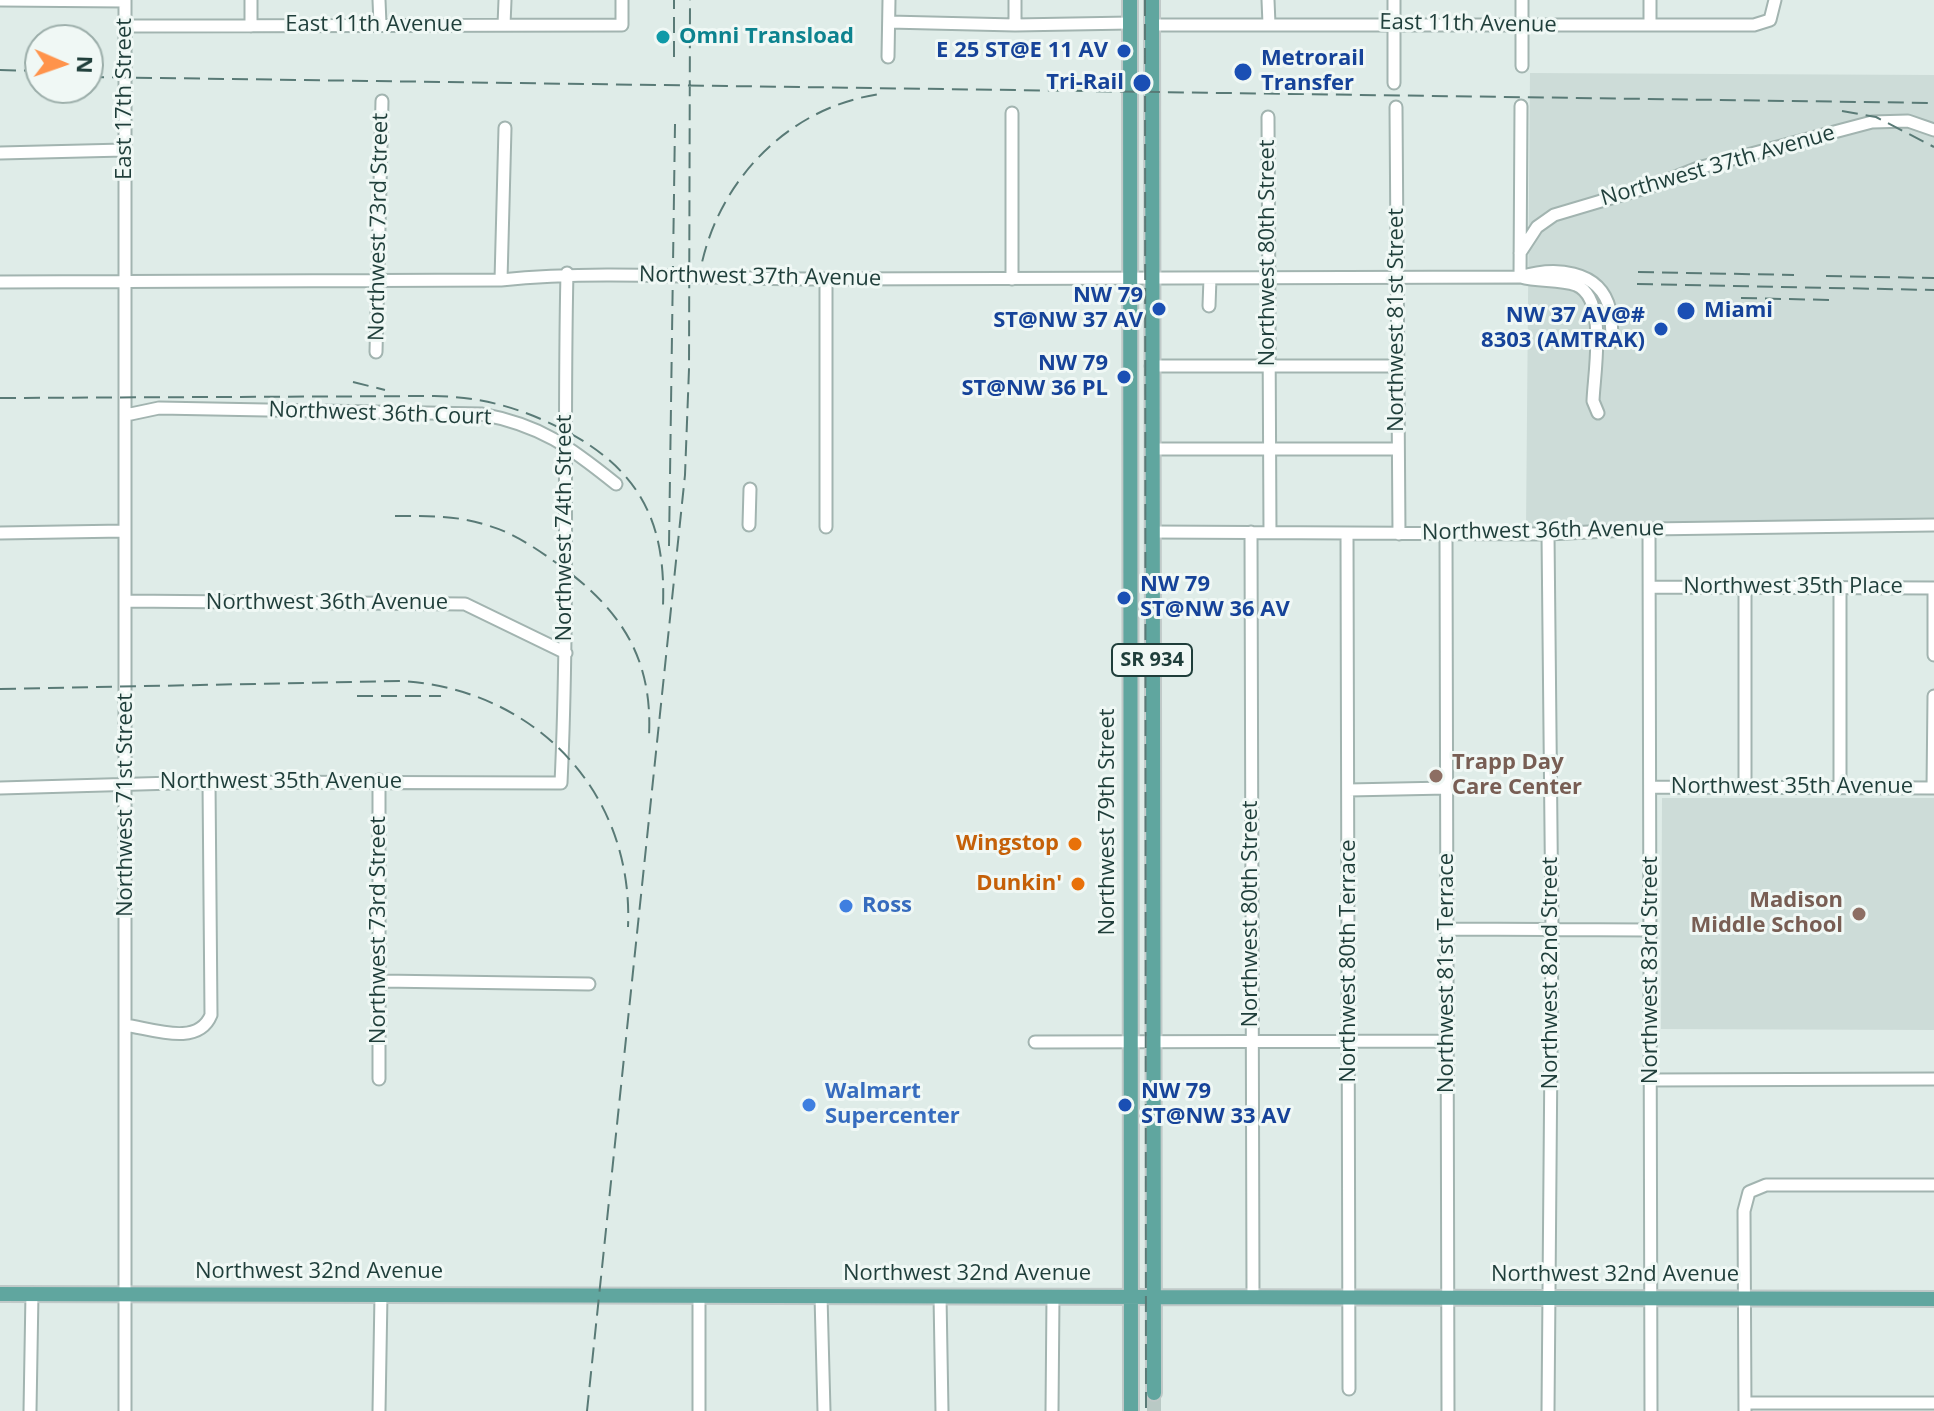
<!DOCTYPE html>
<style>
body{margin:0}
#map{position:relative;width:1934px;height:1411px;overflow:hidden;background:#dfece8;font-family:"Open Sans",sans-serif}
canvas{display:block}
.north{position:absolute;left:24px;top:24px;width:80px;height:80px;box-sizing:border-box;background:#f0f8f5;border:2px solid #9caeaa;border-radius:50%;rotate:92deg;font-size:22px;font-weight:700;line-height:32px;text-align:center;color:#1f3e3a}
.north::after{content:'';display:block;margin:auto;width:28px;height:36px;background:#ff934b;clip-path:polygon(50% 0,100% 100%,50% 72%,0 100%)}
</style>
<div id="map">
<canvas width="1934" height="1411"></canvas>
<div class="north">N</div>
</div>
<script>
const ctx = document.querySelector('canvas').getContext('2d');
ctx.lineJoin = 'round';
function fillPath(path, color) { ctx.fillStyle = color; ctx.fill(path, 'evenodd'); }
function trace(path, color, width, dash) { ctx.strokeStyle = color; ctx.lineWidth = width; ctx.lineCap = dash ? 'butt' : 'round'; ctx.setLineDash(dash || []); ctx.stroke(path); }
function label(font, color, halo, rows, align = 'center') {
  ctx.font = font + ' "Open Sans",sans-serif'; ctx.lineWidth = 6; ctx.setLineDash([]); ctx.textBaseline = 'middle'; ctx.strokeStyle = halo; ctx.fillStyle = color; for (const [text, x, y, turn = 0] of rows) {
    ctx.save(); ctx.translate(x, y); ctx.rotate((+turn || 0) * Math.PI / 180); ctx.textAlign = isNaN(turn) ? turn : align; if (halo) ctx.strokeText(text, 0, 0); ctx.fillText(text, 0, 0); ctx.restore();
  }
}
fillPath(new Path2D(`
 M1530,73L1934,75V520L1526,528Z
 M1662,798H1934V1030L1661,1029Z`), '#cddcd8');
trace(new Path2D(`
 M1154,1411V1393`), '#b9c9c5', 14, [14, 7]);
const minor = new Path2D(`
 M0,0L125,1
 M125,0V1411
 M379,0L380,24
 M1015,0V25
 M1268,0L1269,24
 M1394,0V83
 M1522,0V66
 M1650,0V25
 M889,22L1015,25L1130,23
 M504,25L505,0
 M1152,25H1754L1770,20L1775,0
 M125,26L622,25V0
 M251,26V0
 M888,57L889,0
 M1396,107L1399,534
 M1012,113V279
 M1268,117L1270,532
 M0,153L124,150
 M1520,253L1537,227L1554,215L1655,185L1698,168L1872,122L1908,121L1934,130
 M1520,277L1521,106
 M1521,277C1538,282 1559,279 1576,285C1608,298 1594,372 1593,401L1598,413
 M826,279V527
 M501,280L505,128
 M0,282L501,280C610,269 719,280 828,279C1059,279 1290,278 1520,277C1553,267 1600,268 1610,310C1613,321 1609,331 1615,341
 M1209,306L1210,278
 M376,352L382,101
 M1151,366H1397
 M126,415L159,408L481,414C541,425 570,447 616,484
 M1152,449H1397
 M749,525L750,489
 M1649,529L1651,1411
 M1152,532L1548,534L1649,529L1934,525
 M1251,532L1253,1296
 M0,533L124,531
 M1347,533L1349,1389
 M1446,534L1448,1411
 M1548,534L1552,928L1548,1411
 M1651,587L1934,588
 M1934,588V655
 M125,601L465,604L566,653
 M379,780V1079
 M1650,787L1934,788
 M0,788L209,782L561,783C569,613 563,443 567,273
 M1745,788V586
 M1840,788V588
 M1933,788L1934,696
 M1348,790L1447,788
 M1446,929L1649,930
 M381,981L589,984
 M125,1025C153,1029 198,1047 211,1015L209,782
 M1035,1042L1446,1041
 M1652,1080L1934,1079
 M821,1296L824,1411
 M940,1296L942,1411
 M1745,1403H1934
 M30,1411L32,1293
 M379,1411L381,1295
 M699,1411V1296
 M1052,1411L1053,1296
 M1745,1411L1744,1211L1749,1192L1766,1185H1934`);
const major = new Path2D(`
 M1130,0L1131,1411
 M1152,0L1154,1393
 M0,1294L1934,1299`);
trace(minor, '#a2b4b0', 15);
trace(major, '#c0c9c8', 18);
trace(minor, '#fff', 11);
trace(major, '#60a69f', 14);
trace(new Path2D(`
 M1145,0L1146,1411
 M674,57V0
 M0,70L40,71
 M88,77L1934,103
 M1842,111L1876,117L1934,147
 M1638,272L1794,275
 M1826,276L1934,278
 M1637,284L1934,290
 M698,285C710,189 783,108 880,94
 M1741,298L1830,300
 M353,382L385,390
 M0,398L434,396C483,397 521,408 564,430C640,470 666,522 663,606
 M395,516C426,516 456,515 486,525C512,532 534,547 555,562C619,607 653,656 649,736
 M669,546L675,124
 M0,689L400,681C534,688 634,792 628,927
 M357,696H441
 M587,1411L685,475L689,369L690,0`), '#597a76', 2, [16, 8]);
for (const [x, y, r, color] of [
 [663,37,8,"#0f9aa8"],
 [1124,51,8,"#1a4fb4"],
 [1243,72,10,"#1a4fb4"],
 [1142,83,10,"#1a4fb4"],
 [1159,309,8,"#1a4fb4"],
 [1686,311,10,"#1a4fb4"],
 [1661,329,8,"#1a4fb4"],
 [1124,377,8,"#1a4fb4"],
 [1124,598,8,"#1a4fb4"],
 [1436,776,8,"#8d6e63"],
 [1075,844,8,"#e8710a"],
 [1078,884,8,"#e8710a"],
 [846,906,8,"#3f7fe0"],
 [1859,914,8,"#8d6e63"],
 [809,1105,8,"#3f7fe0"],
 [1125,1105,8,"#1a4fb4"]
]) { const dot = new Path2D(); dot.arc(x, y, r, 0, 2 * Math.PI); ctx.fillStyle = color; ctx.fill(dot); trace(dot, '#f0f8f5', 3); }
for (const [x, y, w] of [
 [1152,660,80]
]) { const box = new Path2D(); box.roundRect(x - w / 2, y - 16, w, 32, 6); ctx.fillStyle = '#f0f8f5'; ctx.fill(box); trace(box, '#1f3e3a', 2); }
label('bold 20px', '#1f3e3a', null, [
 ["SR 934",1152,660]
]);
label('22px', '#1f3e3a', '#f0f8f5', [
 ["East 11th Avenue",1468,24,1],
 ["East 11th Avenue",374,25],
 ["East 17th Street",125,99,-90],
 ["Northwest 37th Avenue",1718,166,-16],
 ["Northwest 73rd Street",379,227,-89],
 ["Northwest 80th Street",1268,253,-90],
 ["Northwest 37th Avenue",760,277,1],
 ["Northwest 81st Street",1397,320,-90],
 ["Northwest 36th Court",380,414,2],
 ["Northwest 74th Street",565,528,-90],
 ["Northwest 36th Avenue",1543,531,-1],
 ["Northwest 35th Place",1793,587],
 ["Northwest 36th Avenue",327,603],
 ["Northwest 35th Avenue",281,782],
 ["Northwest 35th Avenue",1792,787],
 ["Northwest 71st Street",126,805,-90],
 ["Northwest 79th Street",1108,822,-90],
 ["Northwest 80th Street",1251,914,-90],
 ["Northwest 73rd Street",379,930,-90],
 ["Northwest 80th Terrace",1349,961,-90],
 ["Northwest 83rd Street",1651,970,-90],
 ["Northwest 81st Terrace",1447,973,-90],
 ["Northwest 82nd Street",1551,973,-90],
 ["Northwest 32nd Avenue",319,1272],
 ["Northwest 32nd Avenue",967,1274],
 ["Northwest 32nd Avenue",1615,1275]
]);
label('bold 22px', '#0d838f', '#f0f8f5', [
 ["Omni Transload",679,37]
], 'left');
label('bold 22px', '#164399', '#f0f8f5', [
 ["E 25 ST@E 11 AV",1108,51],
 ["Metrorail",1261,59,"left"],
 ["Transfer",1261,84,"left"],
 ["Tri-Rail",1124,83],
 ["NW 79",1143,296],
 ["ST@NW 37 AV",1143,321],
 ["Miami",1704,311,"left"],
 ["NW 37 AV@#",1645,316],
 ["8303 (AMTRAK)",1645,341],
 ["NW 79",1108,364],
 ["ST@NW 36 PL",1108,389],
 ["NW 79",1140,585,"left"],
 ["ST@NW 36 AV",1140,610,"left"],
 ["NW 79",1141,1092,"left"],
 ["ST@NW 33 AV",1141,1117,"left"]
], 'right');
label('bold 22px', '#785e54', '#f0f8f5', [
 ["Trapp Day",1452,763],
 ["Care Center",1452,788],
 ["Madison",1843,901,"right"],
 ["Middle School",1843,926,"right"]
], 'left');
label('bold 22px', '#c56008', '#f0f8f5', [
 ["Wingstop",1059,844],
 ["Dunkin'",1062,884]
], 'right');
label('bold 22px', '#366cbe', '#f0f8f5', [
 ["Ross",862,906],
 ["Walmart",825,1092],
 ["Supercenter",825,1117]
], 'left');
</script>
